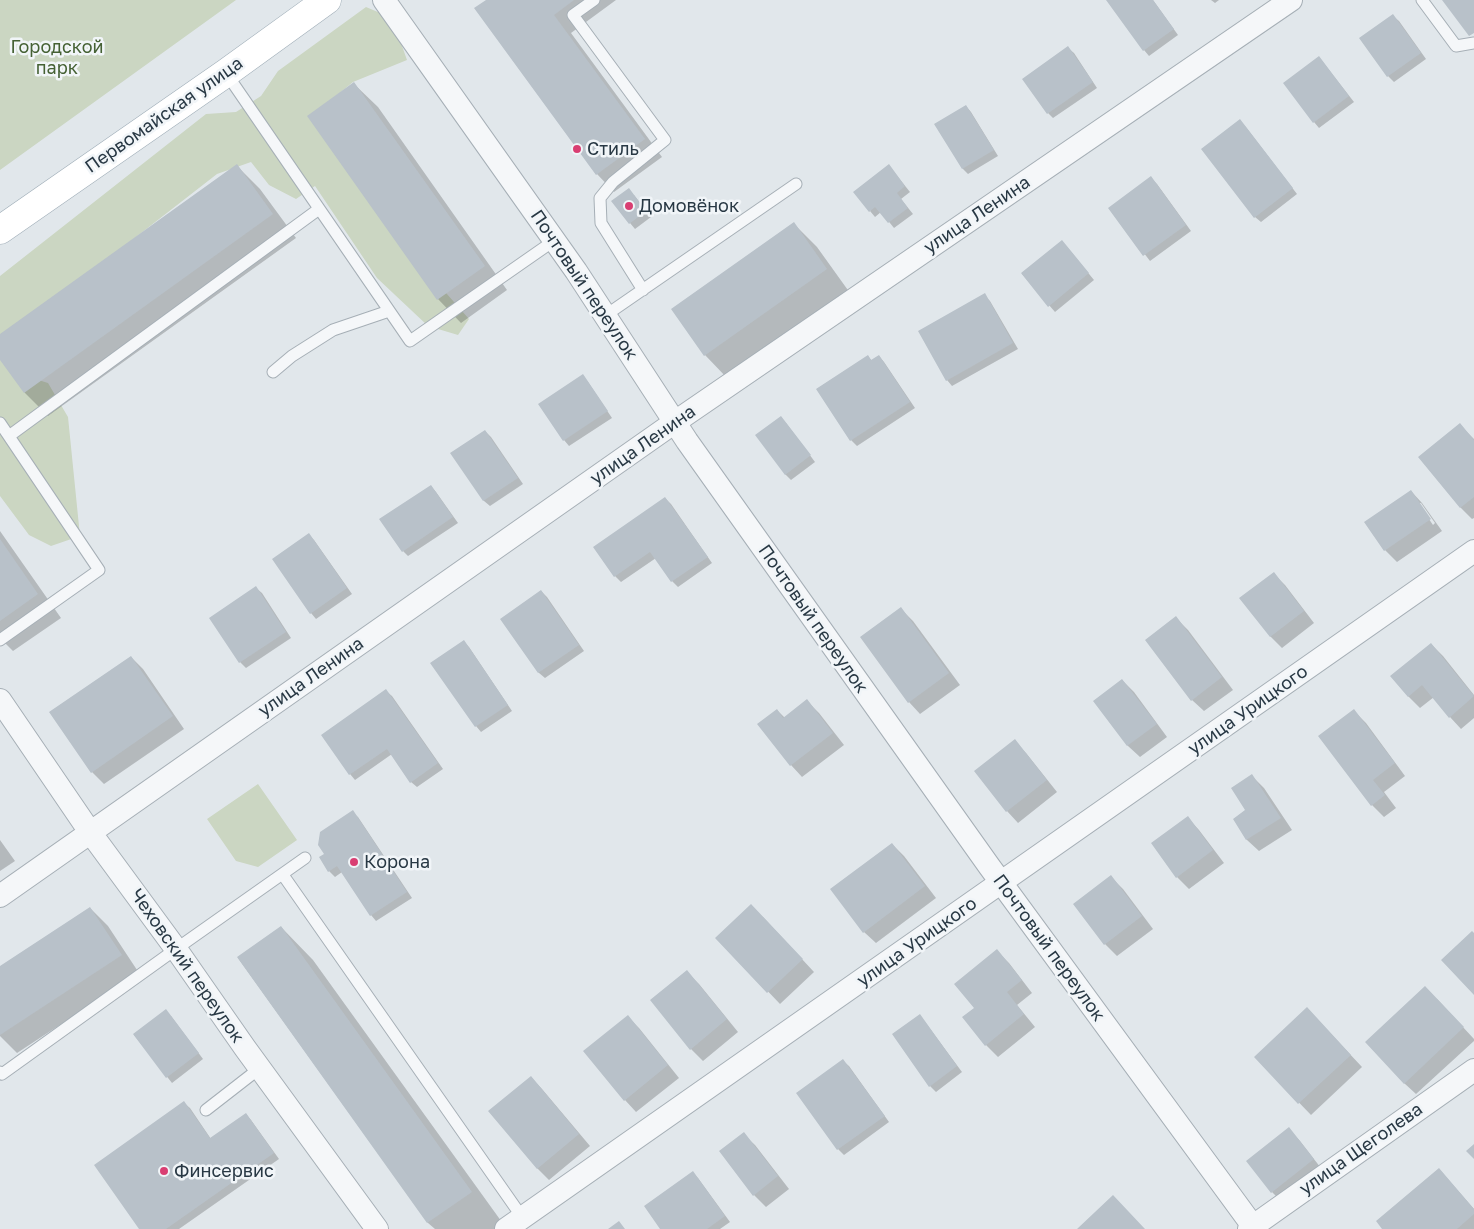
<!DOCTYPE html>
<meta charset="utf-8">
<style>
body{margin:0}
canvas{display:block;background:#e1e7eb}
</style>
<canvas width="1474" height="1229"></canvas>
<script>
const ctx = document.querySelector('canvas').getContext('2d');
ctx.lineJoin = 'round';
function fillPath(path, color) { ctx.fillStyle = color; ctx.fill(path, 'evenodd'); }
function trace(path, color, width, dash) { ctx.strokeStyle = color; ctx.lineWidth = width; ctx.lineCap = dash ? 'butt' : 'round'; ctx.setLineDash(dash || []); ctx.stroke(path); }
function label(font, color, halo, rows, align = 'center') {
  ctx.font = font + ' "Golos Text",sans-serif'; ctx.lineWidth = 5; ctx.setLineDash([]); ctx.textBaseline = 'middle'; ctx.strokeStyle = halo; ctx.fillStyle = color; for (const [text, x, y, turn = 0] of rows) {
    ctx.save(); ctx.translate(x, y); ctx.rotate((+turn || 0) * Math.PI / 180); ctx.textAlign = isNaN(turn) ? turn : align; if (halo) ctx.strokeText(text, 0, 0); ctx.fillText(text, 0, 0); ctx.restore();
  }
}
fillPath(new Path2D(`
 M0,0H236L0,170Z
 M366,7L392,18L407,60L353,82L319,110L439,285L469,319L458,335L428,326L377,278L315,186L296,199L269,185L251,162L217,174L6,338L19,374L48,383L68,417L80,536L51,546L29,535L0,496V276L206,114L236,112L261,96L278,71Z
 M258,784L297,840L258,867L236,861L207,819Z`), '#cbd6c2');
fillPath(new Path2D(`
 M488,0H616L571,33L662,157L614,192L597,174Z
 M1108,0H1153L1178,35L1149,56L1144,50Z
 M1211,0H1219L1215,3Z
 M1393,16L1399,21L1426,59L1394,82L1388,76Z
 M1068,48L1074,53L1097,88L1053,118L1048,113Z
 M1319,57L1354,102L1319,128L1314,122Z
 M354,84L378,107L507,290L461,323L438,299L309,116Z
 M966,106L971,112L998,156L968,174L963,169L936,124Z
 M1245,126L1297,194L1261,222L1255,217Z
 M237,166L260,189L296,238L48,416L25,393L0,358V336Z
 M894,172L910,192L901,199L913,214L894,228L881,212L875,217L870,211Z
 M1151,178L1157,184L1191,231L1150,261L1110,209Z
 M634,195L651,217L635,229L630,223Z
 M794,224L817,247L850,293L728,379L705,355L673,309Z
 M1067,247L1094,280L1055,312L1022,274Z
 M984,295L990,301L1018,349L952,386L947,380Z
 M868,356L872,361L879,356L884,362L915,408L857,446L851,440L817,389Z
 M583,376L588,382L612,418L569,446L564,440L540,404Z
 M786,423L815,462L791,480L785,474Z
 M1460,425L1474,439V518L1472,519L1461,508L1420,458Z
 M485,431L491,437L523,484L490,506L484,501L452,454Z
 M431,486L436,492L458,523L408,556L403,551Z
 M1411,491L1422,503L1442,531L1397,562L1385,550ZM1418,503H1421L1435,523L1433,525Z
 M665,498L671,504L712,563L678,587L672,581L656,558L621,582L615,576L595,548Z
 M0,531L61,618L13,651L0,638Z
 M309,535L314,540L352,594L316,619L311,613Z
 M1273,573L1285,585L1314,623L1282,648L1270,636Z
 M256,588L262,593L291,638L246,668L240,662Z
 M541,591L547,597L584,651L545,678L539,673L502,619Z
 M901,609L913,621L960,685L920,714L909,702Z
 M1176,618L1188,630L1233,690L1204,711L1192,700Z
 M464,642L469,647L512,711L481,732L476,726Z
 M1431,644L1443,656L1474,695V718L1461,729L1450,717L1434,697L1420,708L1408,696Z
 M131,657L143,669L184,729L104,784L92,772Z
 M1122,680L1134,692L1167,737L1140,757L1128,746L1094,701Z
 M386,691L392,696L443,769L417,787L411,782L392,754L355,780L350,774Z
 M807,701L819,713L844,745L802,777L791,765L777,710L785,718Z
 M1354,711L1366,723L1405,776L1384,792L1396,808L1384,817L1372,805L1320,736Z
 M1014,741L1026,753L1057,792L1018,823L1007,811Z
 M1252,776L1264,788L1292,830L1259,851L1247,840L1234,819L1247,811Z
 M352,812L358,817L412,898L376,921L371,915L342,872L335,877L329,871L325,854Z
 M1188,818L1199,830L1224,863L1189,889L1177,877Z
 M0,840L15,861L0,871Z
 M892,844L904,856L936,898L876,943L864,932Z
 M1111,877L1123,889L1153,929L1117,956L1105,944L1075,904Z
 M90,908L108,926L139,973L17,1053L0,1036V968Z
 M763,917L814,972L780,1004L717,938Z
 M281,927L313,960L504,1225L498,1229H435L428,1223L238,958Z
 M997,951L1009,963L1032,993L1017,1005L1035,1027L998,1057L986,1045L975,1008Z
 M687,972L699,984L738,1032L703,1061L691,1049Z
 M1437,999L1474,1039V1041L1416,1094L1404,1083Z
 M171,1016L203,1059L172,1083L134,1035Z
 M627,1016L639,1028L679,1078L636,1112L625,1100Z
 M1319,1021L1362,1067L1311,1115L1255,1057Z
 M925,1022L962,1072L936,1092L930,1086Z
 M843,1061L849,1066L889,1122L844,1155L838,1149Z
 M531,1077L542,1089L590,1146L549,1180L537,1168Z
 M184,1103L190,1108L211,1139L246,1114L251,1120L279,1159L179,1229H140Z
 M1289,1129L1300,1141L1324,1172L1284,1204L1272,1192Z
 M743,1134L755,1145L789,1189L766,1207L754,1195Z
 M1439,1169L1474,1209V1229H1384Z
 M693,1173L698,1178L730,1222L720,1229H661Z`), '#0003');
fillPath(new Path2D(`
 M486,0H574L554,15L645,139L596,175L474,8Z
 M1106,0H1153L1174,29L1143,51Z
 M1442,0H1474V33L1469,36Z
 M1393,14L1421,53L1387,77L1359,38Z
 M1068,46L1093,82L1047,114L1022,79Z
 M1319,56L1349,96L1313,123L1283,83Z
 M354,82L485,266L437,300L307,116Z
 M966,105L994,150L962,169L934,124Z
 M1240,119L1293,188L1254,218L1201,149Z
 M237,164L273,214L24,393L0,360V334Z
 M889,164L905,186L897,193L908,208L888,223L875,207L869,212L853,192Z
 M1151,176L1186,225L1143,256L1108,208Z
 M629,188L646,211L629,224L611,201Z
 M794,222L827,269L704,356L671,309Z
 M1062,240L1089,273L1048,307L1021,273Z
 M985,293L1013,343L946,381L918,331Z
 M868,355L871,360L879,355L910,402L850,441L816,389Z
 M583,374L608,411L563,441L538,404Z
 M781,416L811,455L785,475L755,435Z
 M1460,423L1474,440V497L1460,508L1418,457Z
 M485,430L518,478L483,501L450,453Z
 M431,485L453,517L402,552L379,519Z
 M1411,490L1431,519L1384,551L1364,522Z
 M665,497L708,557L671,582L650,552L614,577L593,547Z
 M309,533L347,588L310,614L272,559Z
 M0,539L38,594L0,621Z
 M1274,572L1304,611L1270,637L1239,598Z
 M256,586L286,632L239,663L209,618Z
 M541,590L579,645L538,673L500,619Z
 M901,607L949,673L908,703L860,637Z
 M1176,616L1222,677L1191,701L1145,640Z
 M464,640L508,705L475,727L430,663Z
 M1431,643L1474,696L1449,718L1422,685L1408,697L1390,676Z
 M131,656L173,716L91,773L49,712Z
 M1122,679L1157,724L1127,746L1093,701Z
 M386,689L438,763L410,783L387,749L349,775L321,735Z
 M807,699L833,733L790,766L757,724L777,709L783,718Z
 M1354,709L1395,763L1373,780L1385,795L1371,806L1318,736Z
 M1015,739L1047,780L1006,812L974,771Z
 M1252,774L1281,818L1246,840L1233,819L1245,810L1231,788Z
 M353,810L407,892L370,916L337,866L328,872L319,857L324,854L318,845L320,832Z
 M1188,816L1213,850L1176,878L1151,843Z
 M892,843L925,886L863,933L830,889Z
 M1111,875L1142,916L1104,945L1073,904Z
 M751,904L803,959L767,993L715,938Z
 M90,907L122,955L0,1035V966Z
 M281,926L472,1192L427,1223L237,957Z
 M1472,931L1474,933V995L1441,960Z
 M997,949L1022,980L1007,992L1024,1014L985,1046L962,1017L974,1008L954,984Z
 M687,970L727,1019L690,1050L650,1000Z
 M1425,986L1464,1027L1404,1084L1365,1042Z
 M1307,1007L1351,1055L1298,1104L1254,1057Z
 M166,1009L199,1053L166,1078L133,1034Z
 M920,1014L957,1066L929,1087L892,1034Z
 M628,1015L668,1065L624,1101L583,1051Z
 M843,1059L885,1116L837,1150L796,1093Z
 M531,1076L579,1134L537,1169L488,1111Z
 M184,1101L210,1138L246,1113L274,1153L166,1229H139L94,1165Z
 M1289,1127L1314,1159L1271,1193L1246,1161Z
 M744,1132L778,1176L753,1196L719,1151Z
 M1474,1144V1159L1466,1151Z
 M1439,1168L1474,1209V1214L1457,1229H1382L1376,1221Z
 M693,1171L725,1216L707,1229H660L644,1206Z
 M1113,1195L1145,1229H1077Z
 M619,1221L625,1229H608Z`), '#b8c1c9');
const service = new Path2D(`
 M594,0L573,15L665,140L613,182L600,198L601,223L643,290
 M1422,0L1456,46L1474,43
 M226,73L410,341L555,240
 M606,315L796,184
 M273,372L292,356L333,330L389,311
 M0,423L99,570L0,640
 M9,436L319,209
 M283,875L522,1217
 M0,1072L2,1074L176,949L305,858
 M206,1110L260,1068`);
const minor = new Path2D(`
 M384,0L576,271L687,441L989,866L1255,1229
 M0,700L90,832L176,949L245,1048L377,1229
 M0,896L675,422L1291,0
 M506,1229L1474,551
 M1249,1229L1474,1070`);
const primary = new Path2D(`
 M0,230L226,73L327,0`);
trace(service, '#a6afb6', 13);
trace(minor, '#a6afb6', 24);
trace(primary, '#a0aeb8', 29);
trace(service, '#f5f7f9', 11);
trace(minor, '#f5f7f9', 22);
trace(primary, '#fff', 28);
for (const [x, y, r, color] of [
 [577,149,5,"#d93e72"],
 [629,206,5,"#d93e72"],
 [354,862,5,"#d93e72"],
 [164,1171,5,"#d93e72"]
]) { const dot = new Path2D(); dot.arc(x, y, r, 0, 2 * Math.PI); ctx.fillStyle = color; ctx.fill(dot); trace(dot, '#f1f5f8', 2); }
label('18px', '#456134', '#f1f5f8', [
 ["Городской",57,47],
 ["парк",57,68]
]);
label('18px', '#283844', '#f1f5f8', [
 ["Первомайская улица",164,115,-35],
 ["улица Ленина",977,215,-34],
 ["Почтовый переулок",584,285,56],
 ["улица Ленина",643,445,-35],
 ["Почтовый переулок",813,619,55],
 ["улица Ленина",311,677,-35],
 ["улица Урицкого",1248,710,-35],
 ["улица Урицкого",917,942,-35],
 ["Почтовый переулок",1049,948,54],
 ["Чеховский переулок",187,966,55],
 ["улица Щеголева",1361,1149,-35]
]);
label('18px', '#283844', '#f1f5f8', [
 ["Стиль",587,149],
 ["Домовёнок",639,206],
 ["Корона",364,862],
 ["Финсервис",174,1171]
], 'left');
</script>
